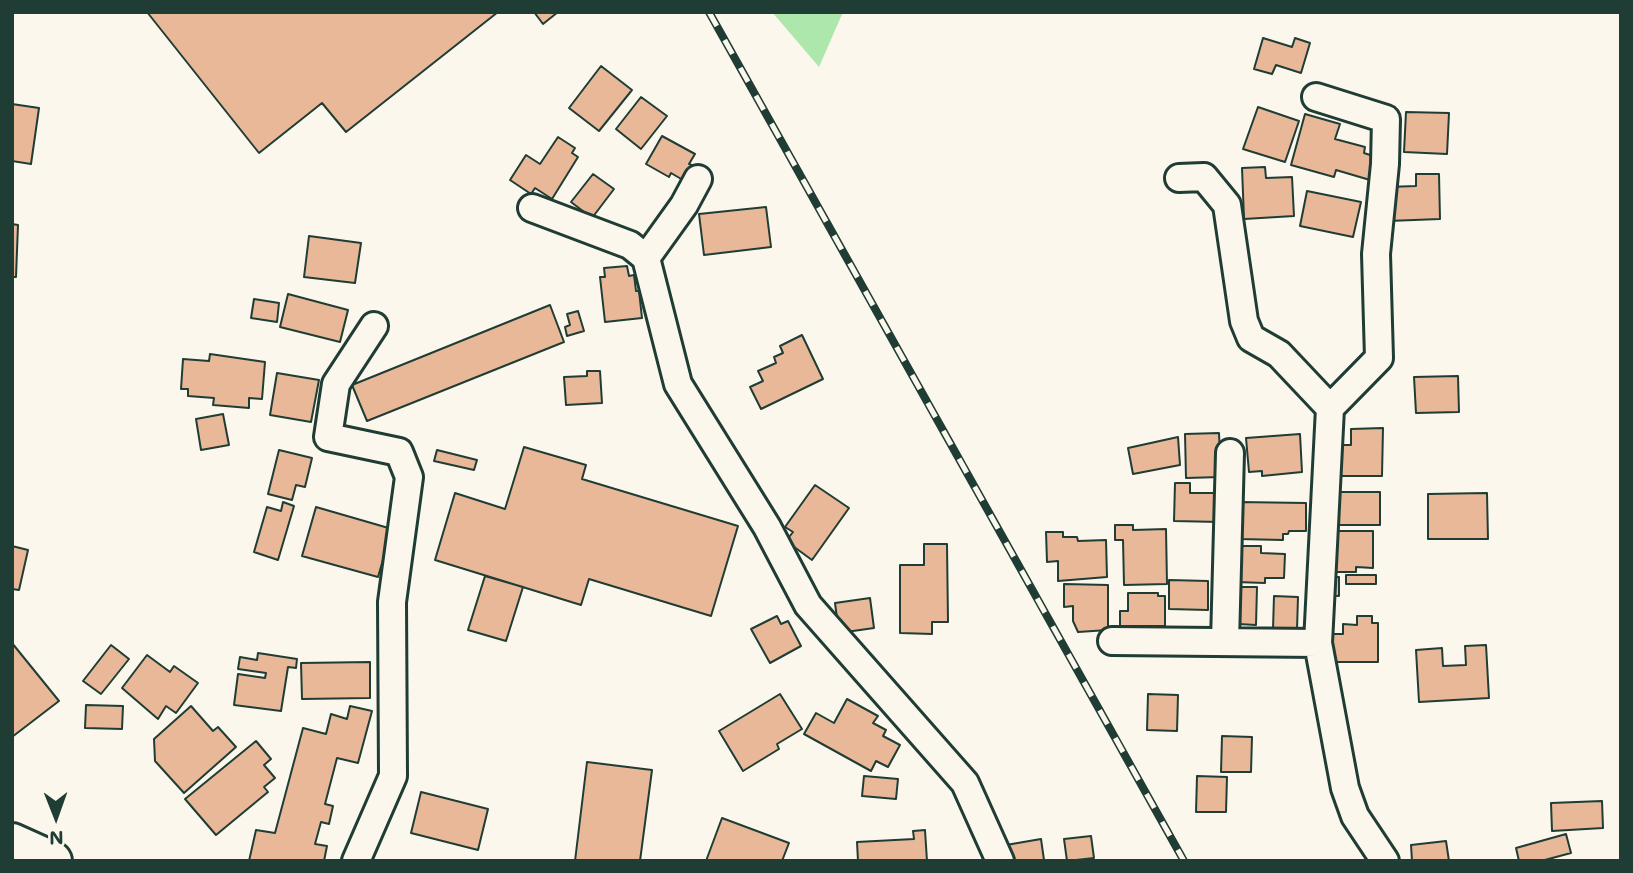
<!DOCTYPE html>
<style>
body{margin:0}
#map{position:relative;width:1633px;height:873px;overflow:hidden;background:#fbf7ec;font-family:Mali,sans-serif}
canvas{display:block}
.frame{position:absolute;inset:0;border:14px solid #1f3d34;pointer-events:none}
.north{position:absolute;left:21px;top:782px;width:70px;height:70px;-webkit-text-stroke:5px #fbf7ec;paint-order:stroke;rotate:179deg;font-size:19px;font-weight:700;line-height:28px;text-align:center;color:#1f3d34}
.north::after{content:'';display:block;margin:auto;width:24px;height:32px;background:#1f3d34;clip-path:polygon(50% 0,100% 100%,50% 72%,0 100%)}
</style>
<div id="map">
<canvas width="1633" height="873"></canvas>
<div class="frame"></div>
<div class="north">N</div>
</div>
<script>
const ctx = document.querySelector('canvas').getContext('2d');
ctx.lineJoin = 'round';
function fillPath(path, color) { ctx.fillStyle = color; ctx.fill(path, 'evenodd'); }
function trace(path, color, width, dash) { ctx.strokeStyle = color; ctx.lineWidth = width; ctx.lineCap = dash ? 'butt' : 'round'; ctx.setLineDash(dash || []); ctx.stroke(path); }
fillPath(new Path2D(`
 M772,12H843L819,67Z`), '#aee7ab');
const building = new Path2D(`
 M147,12H498L346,132L322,103L259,153Z
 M534,12H558L543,24Z
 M1263,38L1292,47L1295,38L1310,43L1301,73L1276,65L1272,74L1254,69Z
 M601,66L632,90L599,131L569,108Z
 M641,97L667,116L641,149L616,129Z
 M12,104L39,108L31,164L12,161Z
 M1258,107L1299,121L1285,162L1243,149Z
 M1406,112L1449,113L1447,154L1404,152Z
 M1305,114L1340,124L1335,139L1365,147L1364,153L1376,157L1370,180L1336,170L1334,177L1291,165Z
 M662,136L695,154L689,164L697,167L688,183L671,173L669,177L646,164Z
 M558,137L575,148L572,153L578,157L552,199L535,188L531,194L510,180L526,155L540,164Z
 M1265,167L1266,178L1292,177L1294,216L1244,219L1242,168Z
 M593,174L614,189L592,218L571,202Z
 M1416,174H1439L1440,219L1388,221L1387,187L1416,186Z
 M1307,191L1361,202L1353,237L1300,226Z
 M766,207L771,247L704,255L699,214Z
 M12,224L18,225L16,277H12Z
 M309,236L361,243L355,283L304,277Z
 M627,266L629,276L634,275L636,291H639L642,318L605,322L600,277H605L604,268Z
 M288,294L348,310L340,342L280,327Z
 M254,299L279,303L277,322L251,318Z
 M550,305L564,342L367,421L352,385Z
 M578,311L584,331L567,336L565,327L570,325L567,314Z
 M802,335L823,379L761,409L750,387L763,381L758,371L776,363L774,357L783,353L780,346Z
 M210,354L265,362L262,399L249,398V408L213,405L214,398L188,396V389H181L183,359L209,361Z
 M587,371H600L602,403L566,405L564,377L587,376Z
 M277,373L319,380L311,422L270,415Z
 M1458,376L1459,412L1416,413L1414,377Z
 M223,414L229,445L201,450L196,419Z
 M1383,428L1382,476H1340V445H1351V429Z
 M1219,433L1221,477L1186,478L1185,434Z
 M1300,434L1302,472L1262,476V471L1249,472L1246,438Z
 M1178,437L1180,465L1133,474L1128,448Z
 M524,447L586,465L582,479L738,526L711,616L589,579L581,605L435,560L455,493L505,509Z
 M279,450L312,458L305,487L296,485L292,500L268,494Z
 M437,450L477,460L474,470L434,461Z
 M1175,483H1190V493H1221L1220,522L1174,521Z
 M815,485L849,508L812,560L786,541L793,532L785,527Z
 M1334,492H1380V525H1335Z
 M1487,493L1488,539H1428V494Z
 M283,502L294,506L278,560L254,552L267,507L281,511Z
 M1239,502L1306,503V531H1289L1288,534H1283V540L1239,539Z
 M316,507L392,529L378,577L302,556Z
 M1115,525H1133V530L1166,529L1167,584L1124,585L1123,540H1115Z
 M1330,531H1373V568L1356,567V572H1330Z
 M1046,532H1063V537H1077L1078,541L1106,540L1107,577L1058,581V561L1047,562Z
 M924,544H947L948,622H932V634L900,633V565H924Z
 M12,546L28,550L19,590L12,589Z
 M1237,546H1261V553L1285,554L1284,578H1265V583L1236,582Z
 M1346,575H1376V584H1346Z
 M485,576L523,587L506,641L468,630Z
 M1327,577H1339V596L1326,595Z
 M1169,580L1208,581V610L1169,609Z
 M1064,584L1108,585V630L1078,632L1073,621V606L1064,607Z
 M1239,587H1257L1256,625L1238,624Z
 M1128,593H1158V596H1165V626H1120V611H1128Z
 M1274,596L1298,597L1297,630L1273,629Z
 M870,598L874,628L839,633L835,603Z
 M777,616L781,624L788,621L801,646L770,663L751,629Z
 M1357,616H1372V623H1378V662H1333V634H1343V624L1357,625Z
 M12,643L59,701L12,737Z
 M111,645L129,659L101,694L83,681Z
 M1486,645L1489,698L1419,702L1416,650L1442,648L1443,666L1466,665L1465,646Z
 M258,653L297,659L296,668L288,667L281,711L234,705L238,674L265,678L266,673L238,669L240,657L257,660Z
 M147,655L170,672L174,666L198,683L176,713L166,706L158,719L122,688Z
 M370,662V698L302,699L301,663Z
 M780,694L802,729L777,744L779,749L743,771L719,731Z
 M1148,694L1178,695L1177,731L1147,730Z
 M847,699L878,716L873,723L886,730L883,736L900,745L888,767L876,761L871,771L804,734L816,713L834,723Z
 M86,705L123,706L122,729L85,728Z
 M191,706L213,731L218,727L236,747L184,793L155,761L154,739Z
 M350,706L372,711L358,763L337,758L325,804L333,806L329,824L321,822L315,844L327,846L324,861H249L256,830L275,833L303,728L326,734L331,714L347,719Z
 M1222,736L1252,737L1251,772H1221Z
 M256,741L271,759L264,765L275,778L264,787L268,792L216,835L185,799Z
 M587,762L652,770L640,861H575Z
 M864,776L898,779L896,799L862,796Z
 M1197,776L1227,777L1226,812H1196Z
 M421,792L488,809L478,850L411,833Z
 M1602,801L1603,828L1552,831L1551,803Z
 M722,818L789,843L782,861H706Z
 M925,830L927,861H858L857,842L914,839L913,831Z
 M1566,834L1571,853L1541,861H1519L1516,848Z
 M1091,836L1094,858L1067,861L1064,839Z
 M1041,839L1044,860L1009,861L1006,845Z
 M1446,841L1449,861H1412L1411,845Z`);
fillPath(building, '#e9b899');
trace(building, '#1f3d34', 2);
const minor = new Path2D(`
 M1316,97L1386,119L1385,164L1376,254L1379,358L1330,408L1318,643L1345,788L1355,816L1385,861
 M1179,178L1204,177L1227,205L1244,321L1251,338L1279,354L1330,408
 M698,179L684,205L646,258L678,384L767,527L808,605L965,783L1000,861
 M532,208L630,245L646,258
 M1112,641L1318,643
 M1225,642L1230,453
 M356,861L393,776L392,602L409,477L399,452L328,437L336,384L374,326`);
const highway = new Path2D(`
 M12,843L52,861`);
trace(minor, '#1f3d34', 32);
trace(highway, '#1f3d34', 44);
trace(minor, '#fbf7ec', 26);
trace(highway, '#fbf7ec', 38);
const rail = new Path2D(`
 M709,12L1184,861`);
trace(rail, '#1f3d34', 8);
trace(rail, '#fbf7ec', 5, [16]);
</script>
